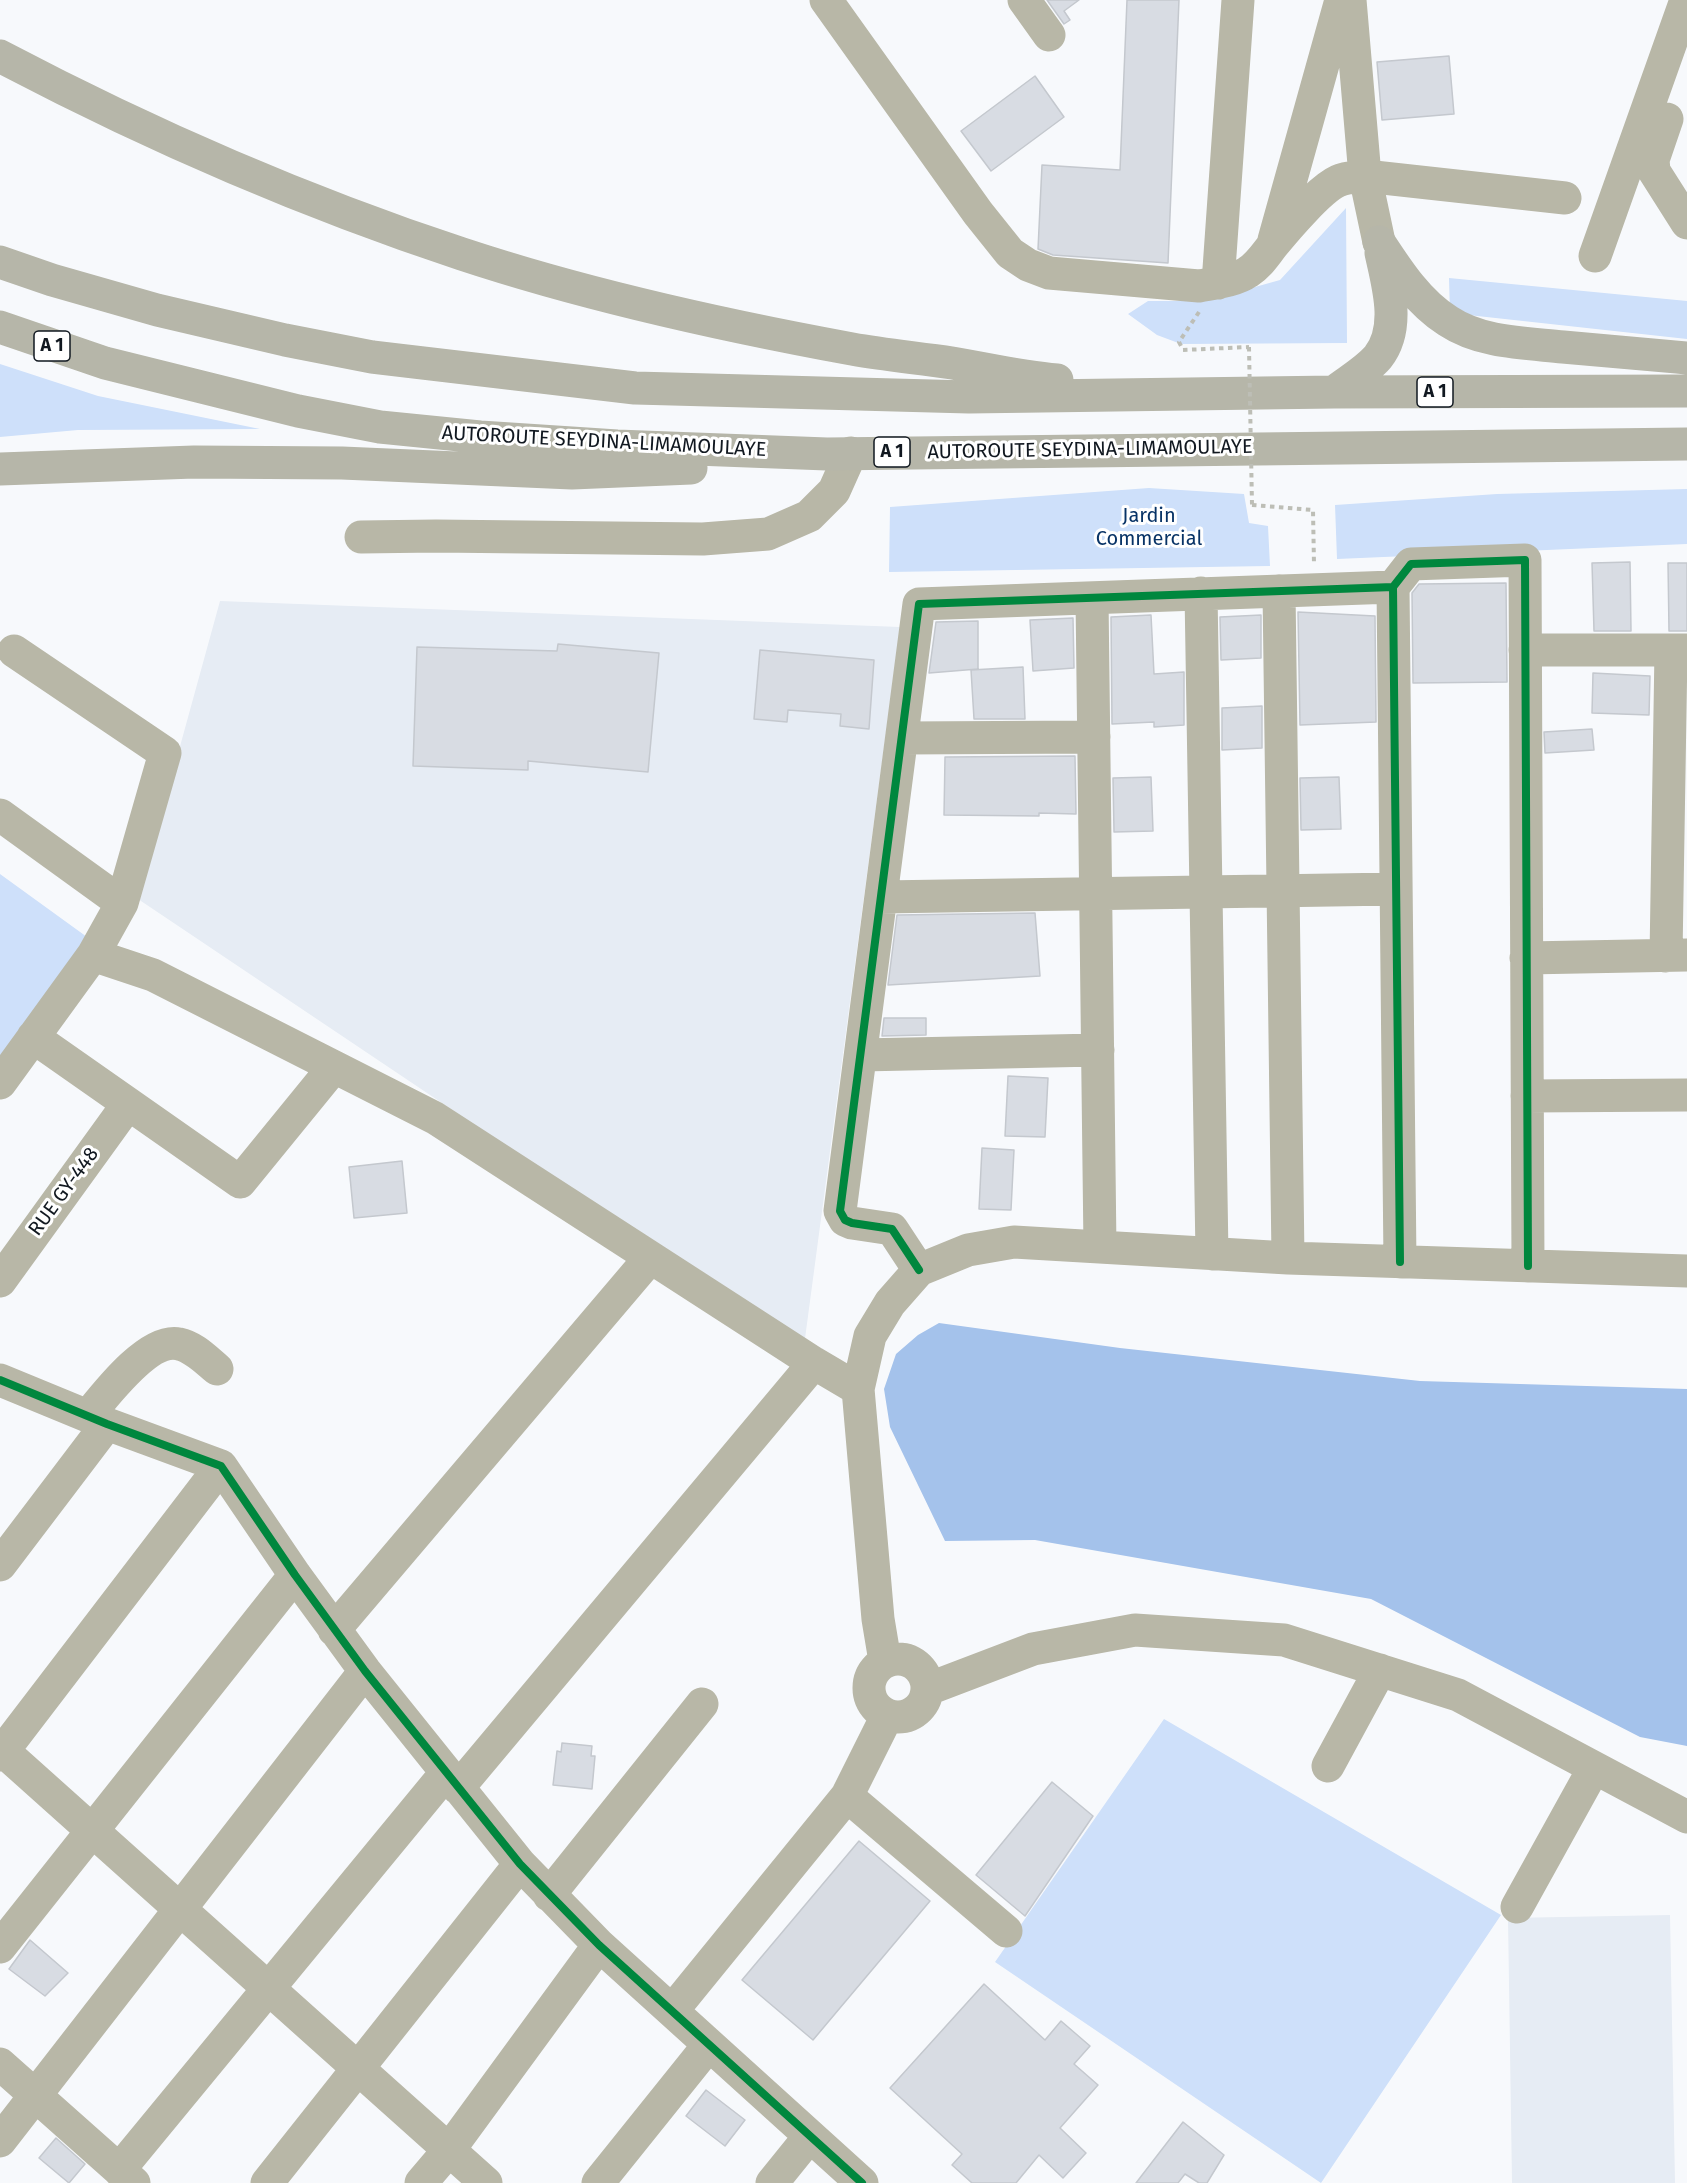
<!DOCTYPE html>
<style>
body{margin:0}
canvas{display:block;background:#f7f9fc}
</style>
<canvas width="1687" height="2183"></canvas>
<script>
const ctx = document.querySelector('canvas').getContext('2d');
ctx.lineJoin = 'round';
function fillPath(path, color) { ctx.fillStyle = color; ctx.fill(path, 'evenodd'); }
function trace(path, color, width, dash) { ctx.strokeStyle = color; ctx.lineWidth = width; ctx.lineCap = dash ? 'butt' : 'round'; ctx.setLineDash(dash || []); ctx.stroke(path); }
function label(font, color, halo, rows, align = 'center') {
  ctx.font = font + ' "Fira Sans",sans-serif'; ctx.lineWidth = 6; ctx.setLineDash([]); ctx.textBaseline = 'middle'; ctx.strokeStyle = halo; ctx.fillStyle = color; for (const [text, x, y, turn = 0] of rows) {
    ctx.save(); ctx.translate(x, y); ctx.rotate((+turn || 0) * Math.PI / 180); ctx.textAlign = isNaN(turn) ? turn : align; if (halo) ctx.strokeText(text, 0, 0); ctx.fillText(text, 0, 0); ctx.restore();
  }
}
fillPath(new Path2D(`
 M220,601L900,627L804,1346L138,899Z
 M1670,1915L1675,2183H1512L1508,1918Z`), '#e6ecf4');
fillPath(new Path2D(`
 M1346,208L1347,343L1181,344L1157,335L1128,314L1148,301H1205L1280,280Z
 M1449,278L1687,301V339L1450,313Z
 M0,364L98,396L260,429L78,430L0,437Z
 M1149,488L1244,494L1249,523L1268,526L1270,566L889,572L890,507Z
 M1687,489V544L1337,559L1335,505L1497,494Z
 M0,874L87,937L0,1058Z
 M1164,1719L1501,1915L1321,2183L995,1962Z`), '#cee0fa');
fillPath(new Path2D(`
 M939,1323L1120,1348L1420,1381L1687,1389V1746L1640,1737L1371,1599L1035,1540L945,1541L890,1427L884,1389L896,1354L918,1335Z`), '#a4c2eb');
const building = new Path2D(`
 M1047,0H1079L1064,11L1070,20L1064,24Z
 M1127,0H1179L1168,263L1053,255L1038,249L1042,165L1120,170Z
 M1449,56L1454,114L1382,120L1377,62Z
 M1035,76L1064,117L991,171L961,131Z
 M1630,562L1631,631H1594L1592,563Z
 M1668,563H1687V631H1669Z
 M1506,583L1507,682L1413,683L1412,593L1419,584Z
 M1298,612L1375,616L1376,722L1300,725Z
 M1151,615L1154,674L1184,672V725L1154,727V722L1112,724L1111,617Z
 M1261,615V658L1221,660L1220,617Z
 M1073,618L1074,668L1033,671L1030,620Z
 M978,621V669L929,673L936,622Z
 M558,644L659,653L648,772L528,761V770L413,766L417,647L557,651Z
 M760,650L874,660L869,729L840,726L841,714L788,710L787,722L754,719Z
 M1023,667L1025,719H974L971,670Z
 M1593,673L1650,676L1649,715L1592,713Z
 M1262,706V748L1222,750V708Z
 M1592,729L1594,750L1545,753L1544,732Z
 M1075,756L1076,814L1039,813V816L944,815L945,757Z
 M1151,777L1153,831L1114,832L1113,778Z
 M1339,777L1341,829L1301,830L1300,778Z
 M1035,913L1040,976L888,985L897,915Z
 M884,1018H926V1035L882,1036Z
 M1008,1076L1048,1078L1045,1137L1005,1136Z
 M982,1148L1014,1150L1011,1210L979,1209Z
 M402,1161L407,1213L354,1218L349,1167Z
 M562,1743L592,1746L591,1756H595L592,1789L553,1785L557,1751L561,1752Z
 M1052,1782L1093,1816L1025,1916L976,1875Z
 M859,1841L930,1901L813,2040L742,1980Z
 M30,1940L68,1973L45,1996L9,1969Z
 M984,1984L1045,2040L1061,2021L1090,2046L1074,2064L1098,2085L1060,2128L1086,2153L1063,2178L1039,2155L1016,2183H972L952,2165L962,2154L890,2088Z
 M706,2090L745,2120L725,2146L686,2116Z
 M1183,2122L1224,2155L1207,2183H1199L1185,2174L1178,2183H1136Z
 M56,2138L85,2164L69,2183L39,2158Z`);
fillPath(building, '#d8dce3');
trace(building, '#c4c8ce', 1.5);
trace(new Path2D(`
 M1199,312L1179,342L1183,350L1249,347
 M1252,505L1313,510L1314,565`), '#bdbeb6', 4, [4.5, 4.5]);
trace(new Path2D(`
 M826,0L978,213L1010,253L1028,265L1049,273L1199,286C1215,283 1235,281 1248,272C1259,265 1265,255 1273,245C1286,229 1320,189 1338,181C1346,177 1357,177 1365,176L1565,198
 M1024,0L1049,35
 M1350,0L1365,176L1379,242
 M1667,119L1653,160L1654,171L1687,223
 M1274,240L1341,0
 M1595,256L1686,0
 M1218,283L1238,0
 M361,537L436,536L703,539L768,534L809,516L834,491L851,453
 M1279,591L1288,1258
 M1201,593L1212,1254
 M1092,598L1100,1247
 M1525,650H1687
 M902,738L1094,737
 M0,815L122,903
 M881,897L1396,889
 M93,955L153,975L435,1118L814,1363L858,1389
 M1666,956L1671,650
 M1526,958L1687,955
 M33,1037L240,1182L333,1068
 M861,1055L1098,1050
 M0,1083L93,955L122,903L165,753L14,651
 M1527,1096L1687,1095
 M1400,1262L1393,587L1411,564L1525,560L1528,1266
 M919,1270L892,1229L852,1223L845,1220L840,1211L919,604L1393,587
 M0,1281L128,1104
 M0,1380L107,1424L221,1466L295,1575L365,1671L520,1864L599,1945L862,2183
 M88,1416C105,1395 149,1337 179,1344C194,1347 206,1360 217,1369
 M0,1565L107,1424
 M334,1630L650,1258
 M869 1688a29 29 0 1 1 58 0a29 29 0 1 1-58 0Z
 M885,1661L878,1619L858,1389L870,1336L890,1303L919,1270L968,1250L1014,1242L1288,1258L1687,1271
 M928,1689L1033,1649L1135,1630L1284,1640L1458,1695L1687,1817
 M0,1748L486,2183
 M0,1755L221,1466
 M1328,1766L1380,1670
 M458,1788L814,1363
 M847,1796L1006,1931
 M549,1895L702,1704
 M1517,1907L1594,1768
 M0,1947L295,1575
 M672,2011L847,1796L887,1716
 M0,2064L134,2183
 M0,2141L365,1671
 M119,2170L446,1773
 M267,2183L520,1864
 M421,2183L449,2150L599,1945
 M598,2183L708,2046
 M772,2183L810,2136`), '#b8b7a7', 33);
trace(new Path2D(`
 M0,56C148,134 302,201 462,254C589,296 721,325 852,349C885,355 919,358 952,363C987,369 1022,377 1057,380
 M1379,242C1398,271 1418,302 1448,321C1481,343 1525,343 1563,347C1605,351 1646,354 1687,358
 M0,262L52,280L157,310L285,340L372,357L635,388L969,397L1334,392L1687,391
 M0,327L105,363L298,411L380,427L480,437L617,446L827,454L1687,444
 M1334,392C1348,381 1366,371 1378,357C1401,328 1388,285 1381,253
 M0,469L194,462L342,463L572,473L691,468`), '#b6b6a9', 33);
trace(new Path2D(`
 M1249,347L1252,505`), '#bdbeb6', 4, [4.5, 4.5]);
trace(new Path2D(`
 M1400,1262L1393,587L1411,564L1525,560L1528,1266
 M919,1270L892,1229L852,1223L845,1220L840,1211L919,604L1393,587
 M0,1380L107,1424L221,1466L295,1575L365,1671L520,1864L599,1945L862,2183`), '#00873e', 8);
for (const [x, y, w] of [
 [52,346,36],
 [1435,392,36],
 [892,452,36]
]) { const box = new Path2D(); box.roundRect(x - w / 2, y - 15, w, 30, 4.5); ctx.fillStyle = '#fff'; ctx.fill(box); trace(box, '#111820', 1.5); }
label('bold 18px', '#111820', null, [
 ["A 1",52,346],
 ["A 1",1435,392],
 ["A 1",892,452]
]);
label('20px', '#111820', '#fff', [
 ["AUTOROUTE SEYDINA-LIMAMOULAYE",604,442,3],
 ["AUTOROUTE SEYDINA-LIMAMOULAYE",1090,450,-1],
 ["RUE GY-448",64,1192,-54]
]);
label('20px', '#083366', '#fff', [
 ["Jardin",1149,516],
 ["Commercial",1149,539]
]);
</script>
